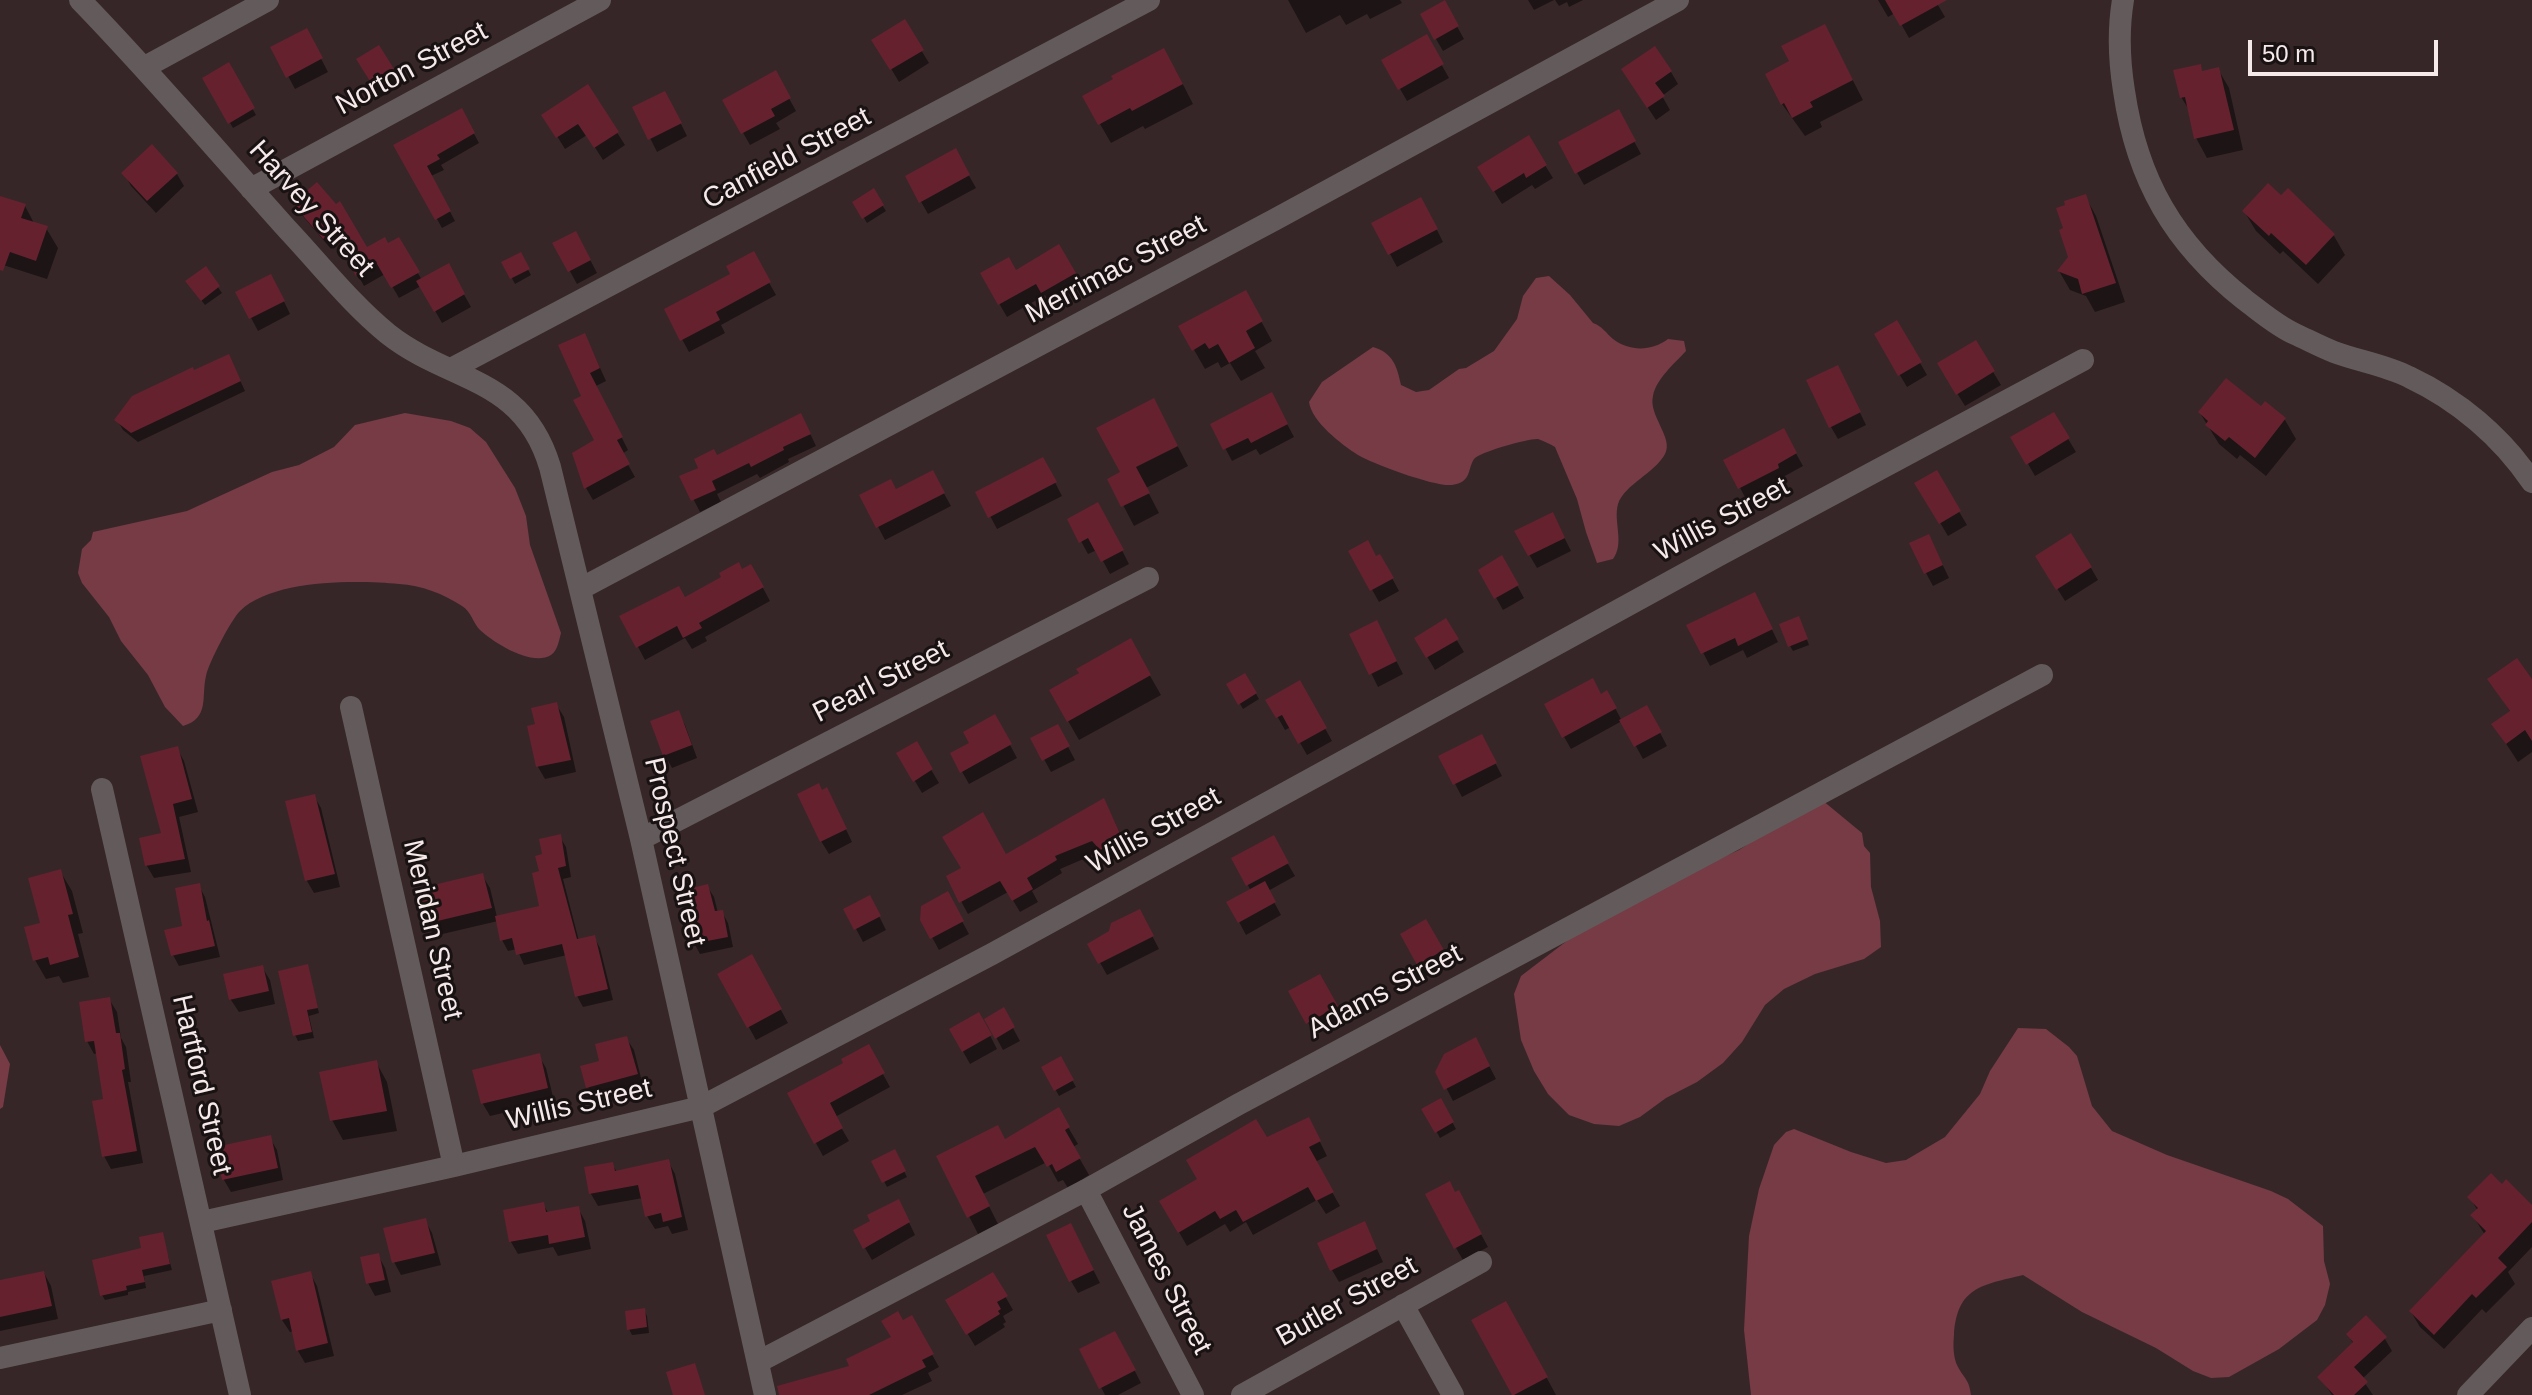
<!DOCTYPE html>
<style>
body{margin:0}
#map{position:relative;width:2532px;height:1395px;overflow:hidden;background:#372628;font-family:Helvetica,sans-serif}
canvas{display:block}
.scale{position:absolute;left:2248px;top:40px;width:190px;height:36px;box-sizing:border-box;border:4px solid #f5e9ea;border-top:0;padding-left:10px;font-size:24px;line-height:28px;white-space:nowrap;color:#f5e9ea;-webkit-text-stroke:6px #191212;paint-order:stroke}
</style>
<div id="map">
<canvas width="2532" height="1395"></canvas>
<div class="scale">50 m</div>
</div>
<script>
const ctx = document.querySelector('canvas').getContext('2d');
ctx.lineJoin = 'round';
function fillPath(path, color) { ctx.fillStyle = color; ctx.fill(path, 'evenodd'); }
function trace(path, color, width, dash) { ctx.strokeStyle = color; ctx.lineWidth = width; ctx.lineCap = dash ? 'butt' : 'round'; ctx.setLineDash(dash || []); ctx.stroke(path); }
function label(font, color, halo, rows, align = 'center') {
  ctx.font = font + ' Helvetica,sans-serif'; ctx.lineWidth = 6; ctx.setLineDash([]); ctx.textBaseline = 'middle'; ctx.strokeStyle = halo; ctx.fillStyle = color; for (const [text, x, y, turn = 0] of rows) {
    ctx.save(); ctx.translate(x, y); ctx.rotate((+turn || 0) * Math.PI / 180); ctx.textAlign = isNaN(turn) ? turn : align; if (halo) ctx.strokeText(text, 0, 0); ctx.fillText(text, 0, 0); ctx.restore();
  }
}
fillPath(new Path2D(`
 M1549,276L1570,295L1593,323C1602,326 1606,333 1613,339C1630,352 1652,351 1668,339L1684,341L1686,351C1675,363 1656,379 1653,396C1648,415 1674,438 1665,454C1655,473 1625,484 1618,504C1613,522 1625,543 1613,559L1597,563L1586,532L1577,499L1555,447C1550,444 1544,441 1538,439C1530,438 1479,452 1474,459C1467,470 1472,482 1452,485C1435,487 1373,464 1358,455C1341,444 1312,422 1309,402L1322,382L1373,347C1393,353 1397,366 1401,385L1416,392L1429,390L1459,369L1466,368L1494,351L1517,319L1523,296L1536,278Z
 M405,413L451,421L470,428L486,442L515,488L526,516L530,545L561,633C559,640 558,650 551,655C532,667 494,643 480,630C473,623 471,611 462,606C444,594 421,585 399,584C356,580 273,579 240,611C231,620 209,662 206,676C201,697 210,718 183,726L165,707L148,675L121,641L109,617L82,583L78,573L82,549L91,540L93,532L187,511L272,472L299,465L334,447L355,425Z
 M1822,800L1862,833L1864,846L1870,853L1871,887L1880,921L1881,947L1864,959L1815,974L1784,989L1765,1005L1742,1042L1723,1063L1697,1082L1666,1098L1640,1117L1619,1126L1594,1124L1569,1115L1548,1094L1534,1071L1521,1040L1514,994L1521,976L1585,927L1644,892L1739,850L1787,818Z
 M2018,1028L2046,1029L2069,1047L2077,1056L2092,1106L2112,1131L2167,1155L2271,1191L2288,1199L2323,1226L2324,1261L2330,1284L2325,1305L2317,1320L2279,1349L2229,1377L2211,1378L2193,1371L2156,1348L2082,1312L2023,1275C1982,1285 1957,1287 1954,1335C1953,1345 1953,1358 1958,1367C1965,1380 1969,1379 1971,1395H1751L1744,1330L1749,1236L1759,1189L1774,1145L1786,1132L1794,1129L1851,1152L1886,1163L1906,1160L1945,1137L1980,1094L1990,1071Z
 M0,1045L10,1064L3,1107L0,1109Z`), '#763b44');
fillPath(new Path2D(`
 M1288,0H1400L1402,3L1370,19L1367,14L1346,25L1340,15L1306,33Z
 M1528,0H1554L1534,10Z
 M1555,0H1583L1569,7L1567,2L1559,6Z
 M1878,0H1935L1945,17L1909,38L1895,13L1888,17Z
 M1444,3L1464,39L1443,51L1422,15Z
 M904,22L929,63L899,82L874,40Z
 M306,30L328,72L295,89L273,48Z
 M1426,37L1449,78L1407,101L1384,61Z
 M1835,46L1863,100L1820,122L1822,127L1805,136L1782,104Z
 M379,48L401,86L381,97L359,60Z
 M228,65L256,115L233,128L204,79Z
 M2200,67L2203,73L2218,69L2229,88L2243,150L2207,158L2196,138L2191,113L2181,97Z
 M1175,69L1193,104L1145,129L1143,126L1111,143L1100,124Z
 M1671,72L1678,84L1662,96L1670,110L1656,120L1631,82Z
 M775,73L796,111L776,123L780,129L750,145L725,101Z
 M588,87L625,145L603,160L587,135L565,149L544,115Z
 M672,106L687,136L657,152L635,108Z
 M461,110L479,143L441,165L444,170L431,176L455,221L442,228L396,146Z
 M1618,112L1641,154L1584,185L1560,142Z
 M1528,138L1553,178L1535,189L1532,185L1502,204L1480,168Z
 M955,151L976,188L928,214L907,177Z
 M124,173L177,174L184,186L156,213L131,186Z
 M873,191L886,211L867,223L855,203Z
 M2288,191L2334,236L2345,255L2318,284L2283,251L2280,254L2256,231L2244,211L2281,198Z
 M2085,196L2096,216L2125,302L2095,312L2086,296L2070,290L2059,271L2070,257L2065,229Z
 M0,198L25,206L35,225L46,228L58,248L47,279L0,264Z
 M295,203L366,249L388,245L398,240L422,280L448,266L471,307L442,323L421,286L399,298L385,274L364,286L339,242L331,249L301,214Z
 M1428,212L1443,242L1397,267L1374,224Z
 M555,244L583,246L597,273L577,284Z
 M1059,247L1081,286L1050,304L1045,295L1007,317L982,274L1015,272Z
 M753,254L776,295L721,325L725,333L689,352L666,310L733,275Z
 M520,255L531,275L515,284L504,263Z
 M205,269L222,293L205,305L191,287Z
 M278,289L290,314L258,331L238,293Z
 M1245,292L1272,341L1255,351L1265,368L1241,381L1230,363L1221,368L1218,362L1205,369L1181,327Z
 M1897,323L1927,375L1907,387L1876,335Z
 M1975,342L2001,385L1965,406L1939,364Z
 M591,348L606,381L596,386L628,450L622,454L635,477L593,500L586,488L597,441L583,397Z
 M234,367L245,391L138,442L123,430L117,420Z
 M1844,380L1866,425L1838,439L1831,427Z
 M1278,407L1294,437L1260,455L1256,449L1232,461L1213,425Z
 M2262,409L2285,420L2296,439L2266,476L2240,455L2237,459L2219,444L2200,413Z
 M2053,414L2076,452L2035,476L2013,438Z
 M1164,420L1188,466L1146,488L1159,513L1134,526L1110,480L1123,473Z
 M807,427L816,446L788,459L789,462L760,478L757,474L717,494L721,502L700,512L682,477L716,458Z
 M1783,430L1803,466L1783,477L1785,481L1747,501L1726,461Z
 M1043,459L1062,496L997,529L978,493Z
 M932,472L951,506L885,540L862,496L896,491Z
 M1936,473L1967,525L1948,536L1917,484Z
 M1105,517L1129,564L1110,574L1097,550L1088,554L1069,519Z
 M1559,527L1571,551L1537,568L1516,532Z
 M1935,549L1949,578L1933,586L1926,573Z
 M1351,552L1376,559L1380,556L1399,591L1379,602Z
 M1502,558L1524,598L1503,610L1481,571Z
 M751,566L770,601L705,637L707,641L692,649L685,638L645,660L622,617L684,599Z
 M2091,568L2098,580L2065,601L2045,569Z
 M1761,607L1778,642L1747,658L1743,650L1710,666L1689,625Z
 M1445,621L1464,652L1435,670L1417,639Z
 M1801,624L1809,645L1793,651L1790,646Z
 M1352,635H1383L1403,674L1378,687Z
 M1130,641L1161,695L1079,740L1051,691Z
 M1245,675L1259,699L1243,709L1229,685Z
 M2490,679L2532,683V752L2518,762L2494,725L2511,713Z
 M1300,683L1332,741L1307,755L1291,727L1285,730L1268,700Z
 M1607,693L1622,721L1647,708L1667,746L1643,759L1622,721L1571,749L1546,705Z
 M556,704L564,717L576,772L545,779L538,767L537,726Z
 M678,713L685,725L697,758L672,768L665,755Z
 M995,717L1017,758L969,784L952,754L972,743Z
 M1057,726L1075,760L1051,772L1033,739Z
 M916,744L939,783L922,793L899,754Z
 M177,748L184,761L198,812L179,817L191,872L154,878L147,866L141,839L163,834Z
 M1488,749L1502,776L1462,797L1441,757Z
 M314,796L321,808L340,887L314,893L307,881Z
 M833,802L852,842L829,854L821,841Z
 M1110,812L1129,852L1109,861L1100,852L1060,869L1062,873L1032,891L1038,902L1020,912L1008,892L968,914L948,877L1005,856Z
 M560,837L566,847L571,877L563,879L579,941L594,937L600,948L613,1000L583,1007L577,996L567,955L524,965L517,949L508,951L502,940L498,921L434,936L427,923L482,875L490,888L497,917L541,908V872L544,856Z
 M1278,847L1295,876L1268,891L1281,915L1246,935L1229,903L1251,891L1234,859Z
 M60,871L72,891L83,933L78,934L89,977L63,983L59,976L46,979L35,960L43,924Z
 M199,886L205,897L220,957L179,966L173,955Z
 M707,886L714,897L718,913L722,912L728,923L733,947L700,954L694,943L693,918Z
 M947,894L969,934L939,950L922,919Z
 M846,910H876L886,930L863,942Z
 M1426,922L1449,963L1426,976L1402,934Z
 M1146,924L1159,949L1107,975L1090,945Z
 M752,957L788,1023L756,1040L720,975Z
 M307,966L319,1013L309,1016L314,1038L298,1041L295,1035Z
 M262,967L270,980L275,1004L239,1012L231,1000L226,976Z
 M1320,976L1344,1019L1315,1035L1291,992Z
 M109,999L117,1012L121,1038L126,1047L131,1082H128L143,1163L111,1169L104,1156L106,1100L98,1053L94,1054L87,1041Z
 M1003,1010L1020,1041L1003,1050L986,1019Z
 M979,1014L997,1049L970,1064L951,1030Z
 M626,1038L634,1050L643,1086L595,1099L588,1087L602,1062Z
 M868,1047L890,1087L835,1117L849,1141L823,1156L789,1094L846,1064Z
 M1482,1052L1496,1079L1453,1101L1438,1072Z
 M539,1056L546,1068L554,1101L490,1116L483,1104L475,1071Z
 M1060,1059L1076,1087L1059,1096L1044,1068Z
 M376,1062L387,1082L397,1131L343,1140L332,1120Z
 M1440,1100L1456,1129L1440,1138L1424,1109Z
 M1058,1110L1078,1144L1073,1147L1089,1175L1068,1188L1063,1180L1058,1182L1047,1162L983,1194L998,1224L978,1234L939,1157L1005,1142Z
 M1316,1134L1327,1156L1315,1162L1340,1206L1326,1214L1317,1200L1253,1235L1246,1222L1230,1232L1225,1224L1187,1246L1161,1201Z
 M270,1138L277,1150L283,1180L231,1192L224,1180L217,1149Z
 M894,1151L907,1177L887,1187L874,1162Z
 M668,1161L675,1174L688,1230L672,1234L668,1226L655,1229L647,1216L643,1198L598,1206L591,1194L586,1169L612,1164L617,1172Z
 M1458,1192L1488,1247L1463,1260L1456,1248L1455,1194Z
 M2470,1198L2532,1207V1247L2508,1272L2515,1284L2486,1313L2482,1309L2444,1349L2420,1327L2411,1312L2485,1235L2473,1216L2478,1211Z
 M543,1204L549,1214L578,1208L585,1221L591,1249L558,1256L553,1247L518,1254L511,1242L505,1212Z
 M905,1214L915,1235L872,1260L865,1248Z
 M425,1220L432,1233L441,1265L401,1275L394,1262Z
 M162,1234L172,1270L144,1276L146,1288L128,1292V1295L105,1300L102,1295L143,1250Z
 M1371,1236L1383,1262L1339,1282L1332,1270Z
 M1077,1238L1100,1283L1078,1293L1071,1281Z
 M378,1255L385,1268L391,1292L375,1296L368,1283Z
 M44,1273L51,1286L58,1319L0,1331V1282Z
 M310,1273L317,1286L334,1356L305,1363L298,1351L294,1331L290,1332L282,1320Z
 M993,1275L1013,1310L1003,1316L1006,1322L1003,1324L1005,1327L975,1346L948,1301Z
 M644,1310L647,1316L649,1333L632,1335L629,1329Z
 M911,1317L939,1367L928,1373L932,1381L902,1395H800L852,1368L893,1338L902,1322Z
 M1474,1320L1517,1323L1556,1395H1514Z
 M2348,1335L2385,1339L2392,1351L2362,1379L2373,1395H2332L2320,1377L2354,1345Z
 M1122,1346L1141,1383L1118,1395H1105L1082,1350Z`), '#0007');
fillPath(new Path2D(`
 M1445,0L1459,26L1434,40L1420,14Z
 M1885,0H1947L1900,26Z
 M905,19L924,50L890,70L871,40Z
 M1825,24L1853,80L1810,102L1813,107L1792,118L1784,103L1781,105L1765,74L1789,61L1781,46Z
 M307,28L323,58L286,78L270,47Z
 M1427,34L1444,64L1398,90L1381,60Z
 M379,45L396,72L373,86L356,59Z
 M1655,46L1672,71L1655,83L1665,96L1647,108L1621,69Z
 M1164,48L1183,84L1132,111L1130,108L1098,125L1082,96L1113,79L1111,76Z
 M229,62L255,108L228,124L202,78Z
 M2201,64L2202,71L2219,67L2234,130L2194,139L2185,97L2180,98L2173,70Z
 M776,70L791,98L771,109L775,116L741,134L722,100Z
 M588,84L619,132L594,148L578,124L556,138L541,115Z
 M665,91L682,123L648,140L632,107Z
 M462,108L475,133L437,155L440,159L427,166L451,211L435,220L393,145Z
 M1619,109L1636,141L1575,174L1558,142Z
 M1529,135L1547,165L1526,178L1524,173L1493,192L1477,167Z
 M152,144L178,173L147,201L121,173Z
 M956,148L970,175L919,203L905,176Z
 M317,182L336,204L340,201L367,247L385,237L388,243L399,237L420,272L391,288L377,264L356,276L331,232L323,239L292,203Z
 M2268,183L2281,195L2288,188L2335,234L2306,265L2271,233L2269,236L2242,211Z
 M874,188L884,205L862,219L852,202Z
 M2086,194L2116,283L2082,294L2078,279L2057,271L2068,257L2059,230L2063,228L2056,208L2065,205L2064,201Z
 M0,196L26,204L21,218L48,226L36,261L10,252L3,271L0,270Z
 M1421,197L1438,229L1388,255L1371,223Z
 M576,231L591,260L568,272L552,243Z
 M1059,244L1076,273L1041,293L1036,284L998,305L980,273L1009,257L1016,270Z
 M754,251L771,282L716,312L720,320L680,341L664,309L730,274L726,266Z
 M521,252L530,269L510,279L501,262Z
 M449,263L465,294L434,312L416,281Z
 M206,266L220,286L201,301L185,281Z
 M271,274L285,301L249,319L235,292Z
 M1246,290L1263,321L1246,331L1255,348L1229,363L1218,344L1209,349L1205,343L1192,351L1178,326Z
 M1897,320L1922,362L1898,376L1874,334Z
 M585,333L600,368L590,373L623,437L617,440L630,464L584,489L572,453L594,440L573,400L581,396L558,345Z
 M1976,340L1995,371L1956,395L1937,363Z
 M229,354L241,381L131,433L114,420L132,396L193,367L194,370Z
 M1838,365L1861,412L1829,428L1806,380Z
 M2226,378L2261,406L2265,401L2286,418L2255,458L2229,437L2225,441L2205,425L2208,421L2198,412Z
 M1272,392L1288,424L1251,443L1248,438L1223,450L1210,424Z
 M1154,398L1178,446L1136,467L1150,493L1121,507L1107,479L1120,472L1096,428Z
 M2054,412L2070,438L2026,465L2010,437Z
 M801,413L811,434L783,447L784,450L751,467L749,463L712,481L716,490L691,501L679,476L698,468L694,459L714,449L717,455Z
 M1784,428L1797,453L1778,464L1779,468L1738,489L1723,460Z
 M1043,457L1057,482L988,518L975,492Z
 M933,470L945,493L876,528L859,495L891,479L896,489Z
 M1937,470L1961,511L1939,524L1914,483Z
 M1098,502L1124,550L1101,562L1088,538L1079,543L1067,519Z
 M1553,512L1565,538L1528,556L1514,531Z
 M2071,533L2092,567L2056,590L2035,556Z
 M1929,534L1943,565L1924,574L1909,543Z
 M1368,540L1376,556L1380,554L1394,578L1370,591L1348,551Z
 M1502,555L1519,585L1494,599L1478,570Z
 M739,562L742,569L751,564L764,587L699,623L702,628L683,638L677,626L636,648L619,616L679,586L685,597L721,577L719,573Z
 M1755,592L1773,629L1738,646L1735,638L1701,654L1686,625Z
 M1799,616L1808,639L1788,647L1779,624Z
 M1446,618L1459,639L1426,658L1414,638Z
 M1377,620L1397,661L1369,675L1349,634Z
 M1131,638L1151,675L1067,722L1049,690L1079,673L1076,669Z
 M2517,658L2532,679V741L2525,730L2506,744L2491,724L2510,711L2487,679Z
 M1245,673L1257,693L1238,705L1226,684Z
 M1593,678L1601,694L1607,690L1617,708L1562,738L1544,704Z
 M1300,680L1327,728L1298,744L1282,715L1276,718L1265,700Z
 M557,702L571,760L536,767L527,726L535,724L531,708Z
 M1647,705L1662,732L1634,747L1619,720Z
 M679,710L692,745L663,756L650,721Z
 M995,714L1012,744L960,773L950,753L969,743L963,732Z
 M1058,724L1070,746L1042,761L1030,738Z
 M1482,734L1497,763L1453,785L1438,756Z
 M917,741L933,769L913,782L896,753Z
 M178,746L192,799L173,804L185,859L145,866L139,838L161,833L140,756Z
 M819,783L822,790L827,787L847,829L820,842L797,794Z
 M315,794L335,874L305,881L285,801Z
 M1104,798L1123,840L1100,850L1092,841L1055,856L1057,860L1027,878L1033,889L1012,901L1000,881L959,903L946,876L961,868L942,837L983,812L1006,854Z
 M561,834L566,866L558,868L577,939L595,935L608,989L575,997L562,944L516,955L512,938L500,941L495,916L539,906L532,873L539,871L535,856L542,854L539,839Z
 M1274,835L1289,863L1246,886L1231,858Z
 M61,869L73,914L68,915L79,957L50,965L48,957L33,961L24,927L40,923L28,878Z
 M483,873L492,908L425,924L417,889Z
 M1265,881L1276,902L1238,923L1226,902Z
 M200,883L207,921L209,920L215,946L171,956L164,930L182,926L175,888Z
 M708,884L715,911L723,910L728,937L692,944L687,918L691,917L684,890Z
 M948,891L964,921L930,939L920,920L921,906Z
 M870,895L881,916L854,930L843,909Z
 M1140,909L1154,936L1098,964L1087,944L1109,931L1111,923Z
 M1426,919L1444,950L1417,965L1400,934Z
 M752,954L782,1009L747,1028L717,974Z
 M308,964L318,1008L307,1010L312,1032L293,1036L278,971Z
 M263,965L269,991L229,1000L223,974Z
 M1320,974L1338,1006L1306,1024L1288,991Z
 M110,997L116,1033H120L125,1069L122,1070L137,1151L102,1157L92,1101L103,1099L94,1041L85,1042L79,1002Z
 M1004,1007L1015,1027L995,1039L984,1019Z
 M979,1012L992,1035L962,1052L949,1029Z
 M627,1036L638,1074L586,1088L580,1066L599,1061L595,1044Z
 M1476,1037L1490,1066L1444,1090L1435,1072L1444,1054Z
 M869,1044L885,1073L830,1103L843,1128L814,1144L787,1093L843,1063L841,1059Z
 M540,1053L548,1088L481,1104L472,1070Z
 M1061,1056L1074,1080L1054,1091L1041,1067Z
 M377,1060L387,1111L330,1121L319,1072Z
 M1441,1098L1454,1122L1435,1133L1421,1109Z
 M1059,1107L1070,1127L1065,1130L1081,1158L1056,1172L1052,1164L1047,1167L1035,1147L975,1176L990,1206L967,1218L936,1156L998,1125L1005,1139Z
 M1309,1117L1321,1141L1309,1147L1334,1192L1316,1201L1308,1187L1243,1222L1236,1210L1220,1219L1215,1211L1178,1233L1159,1201L1197,1179L1186,1160L1256,1119L1267,1137Z
 M271,1135L278,1168L222,1180L215,1147Z
 M895,1149L906,1171L882,1183L871,1161Z
 M669,1159L682,1217L663,1222L661,1213L645,1217L638,1185L589,1194L584,1167L613,1162L615,1171Z
 M2491,1173L2502,1184L2506,1179L2532,1205V1222L2498,1258L2507,1267L2476,1298L2472,1294L2434,1335L2409,1311L2486,1231L2470,1215L2478,1208L2467,1197Z
 M1450,1181L1455,1192L1459,1190L1482,1234L1454,1249L1425,1194Z
 M899,1199L910,1222L863,1249L853,1230L870,1221L867,1215Z
 M544,1202L546,1212L579,1206L585,1237L549,1244L548,1235L509,1242L503,1210Z
 M426,1218L435,1253L392,1263L383,1228Z
 M1365,1221L1377,1249L1330,1271L1317,1243Z
 M1071,1223L1094,1270L1069,1282L1046,1235Z
 M163,1232L170,1264L142,1270L145,1282L126,1286L127,1290L100,1296L92,1260L141,1248L139,1237Z
 M379,1253L385,1280L366,1284L360,1257Z
 M44,1271L52,1306L0,1317V1280Z
 M311,1271L328,1343L296,1351L289,1318L281,1320L271,1281Z
 M993,1272L1008,1296L997,1302L1001,1309L998,1311L1000,1314L966,1335L945,1300Z
 M1506,1301L1548,1377L1514,1395H1512L1471,1320Z
 M645,1308L647,1327L627,1330L625,1311Z
 M898,1311L903,1320L912,1315L934,1354L922,1360L926,1367L869,1395H779L777,1386L849,1366L846,1359L891,1337L881,1321Z
 M2366,1315L2387,1337L2354,1367L2368,1382L2354,1395H2334L2317,1377L2353,1342L2346,1334Z
 M1115,1331L1136,1370L1099,1389L1079,1349Z
 M695,1363L705,1395H673L666,1372Z`), '#65212e');
trace(new Path2D(`
 M80,0C152,74 218,152 287,229C320,264 350,303 388,334C450,383 523,376 550,467L641,839L765,1395
 M2123,0C2118,30 2119,60 2124,91C2137,180 2174,244 2245,300C2261,312 2277,326 2295,334C2308,340 2321,347 2334,352C2358,361 2385,365 2409,377C2458,400 2502,437 2532,482
 M145,67L268,0
 M251,189L600,0
 M451,369L1149,0
 M580,589L1274,220L1678,0
 M351,707L454,1166
 M102,789L240,1395
 M641,839L1148,578
 M1086,1190L1193,1395
 M202,1222L454,1166L701,1107L992,954L1721,554L2083,360
 M1403,1305L1453,1395
 M0,1358L221,1310
 M758,1362L1086,1190L1239,1104L2042,675
 M1242,1395L1481,1262
 M2468,1395L2532,1328`), '#635b5b', 22);
label('28px', '#f5e9ea', '#191212', [
 ["Norton Street",412,69,-28],
 ["Canfield Street",787,159,-28],
 ["Harvey Street",311,209,48],
 ["Merrimac Street",1116,270,-28],
 ["Willis Street",1722,520,-28],
 ["Pearl Street",881,682,-27],
 ["Willis Street",1154,831,-29],
 ["Prospect Street",674,852,77],
 ["Meridan Street",432,930,77],
 ["Adams Street",1385,992,-28],
 ["Hartford Street",201,1085,77],
 ["Willis Street",579,1105,-13],
 ["James Street",1166,1279,63],
 ["Butler Street",1347,1302,-29]
]);
</script>
